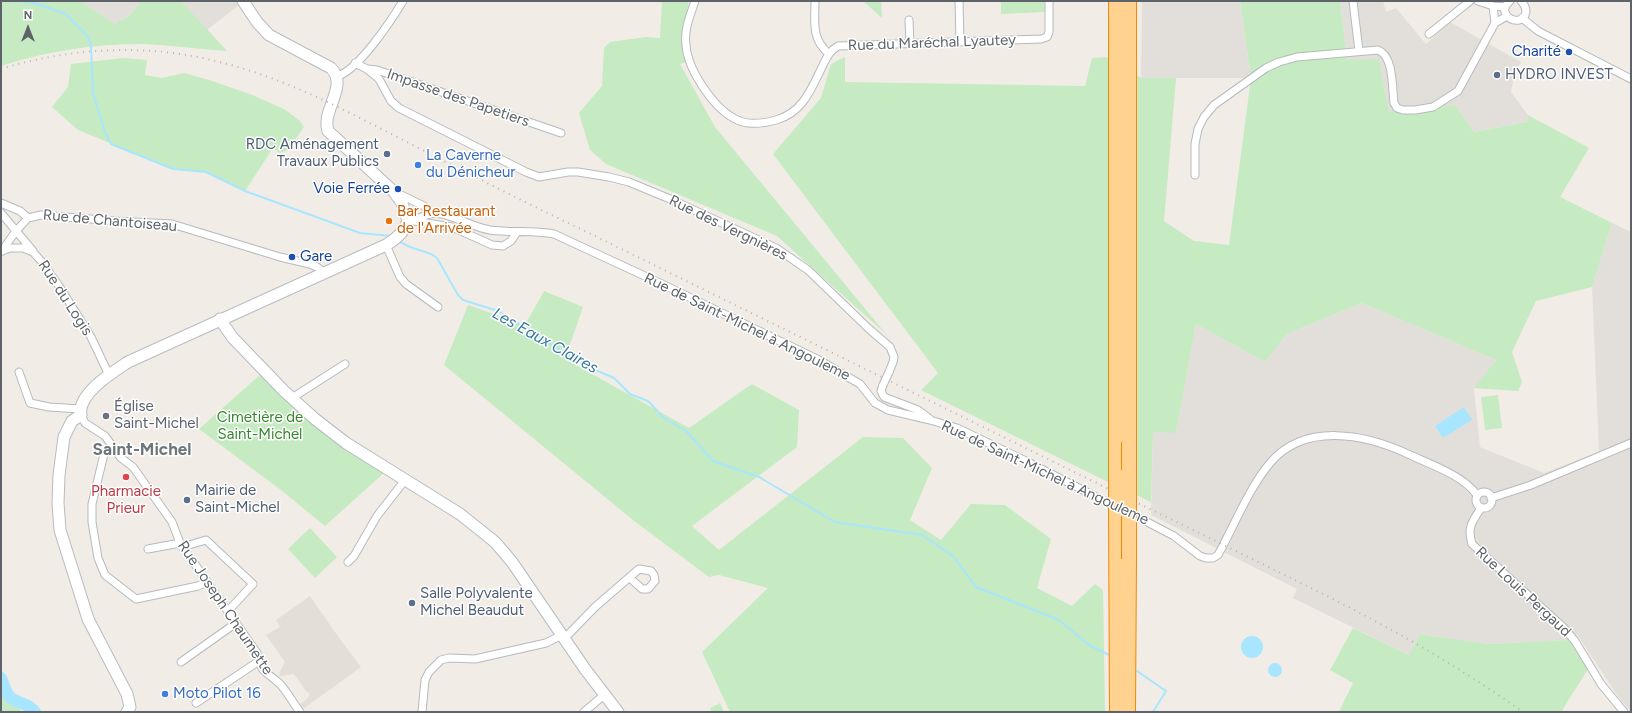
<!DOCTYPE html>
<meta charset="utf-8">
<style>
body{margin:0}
#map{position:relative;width:1632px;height:713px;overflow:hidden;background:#f1ede6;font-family:Figtree,sans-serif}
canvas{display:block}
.frame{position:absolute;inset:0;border:2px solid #5d6368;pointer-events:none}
.north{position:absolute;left:8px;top:8px;width:40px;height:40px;-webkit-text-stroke:3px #fff;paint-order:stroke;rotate:0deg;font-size:11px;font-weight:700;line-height:16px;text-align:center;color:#5d6368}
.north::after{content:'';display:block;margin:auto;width:14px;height:18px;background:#5d6368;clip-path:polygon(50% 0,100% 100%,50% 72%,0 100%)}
</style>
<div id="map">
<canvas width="1632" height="713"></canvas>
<div class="frame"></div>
<div class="north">N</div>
</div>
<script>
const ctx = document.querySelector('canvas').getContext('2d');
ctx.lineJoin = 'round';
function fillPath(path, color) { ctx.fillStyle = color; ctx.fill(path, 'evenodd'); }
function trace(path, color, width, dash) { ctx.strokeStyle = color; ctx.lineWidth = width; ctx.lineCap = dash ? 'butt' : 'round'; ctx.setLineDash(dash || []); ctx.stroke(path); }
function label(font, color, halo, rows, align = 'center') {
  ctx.font = font + ' Figtree,sans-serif'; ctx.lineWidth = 3; ctx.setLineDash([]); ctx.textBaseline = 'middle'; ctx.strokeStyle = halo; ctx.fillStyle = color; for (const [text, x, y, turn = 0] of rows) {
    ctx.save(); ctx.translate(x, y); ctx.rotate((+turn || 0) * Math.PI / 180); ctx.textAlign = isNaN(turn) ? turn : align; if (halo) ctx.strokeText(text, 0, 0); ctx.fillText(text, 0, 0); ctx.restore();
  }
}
fillPath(new Path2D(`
 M74,1H141L130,15L115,24L82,2Z
 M181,1H236L239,5L207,30Z
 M1142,1H1240L1251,78H1141Z
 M1340,1H1383L1386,12L1396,8L1426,44L1450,22L1521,62L1514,75L1511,92L1528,115L1527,122L1474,132L1455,105L1389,113L1379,60L1347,61Z
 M1612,223L1631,232V712L1617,695L1577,634L1569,640L1489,644L1420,634L1409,655L1293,598L1297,589L1151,515L1153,431L1176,433L1196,324L1265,362L1287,334L1362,303L1496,360L1474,389L1480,447L1544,473L1599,452L1592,287Z`), '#e2dfda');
fillPath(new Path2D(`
 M310,596L337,635L361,667L303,709L300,704L308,698L310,694L306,691L294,674L280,676L279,674L285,662L266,635L280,627L276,620Z`), '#e3ded7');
fillPath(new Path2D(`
 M1,1H74L82,2L115,24L130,15L141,1H181L227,51C199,49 170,45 142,44C94,44 46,51 1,66Z
 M662,1H689L682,41L686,62L680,64L715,127L886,334L777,236L606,164L590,150L579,113L602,86L604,48L610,42L646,37L660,38Z
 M863,1H881L882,18Z
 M1001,1H1044L1045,12L1001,14Z
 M1240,1H1340L1347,60L1379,59L1389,112L1455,105L1474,132L1527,122L1528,115L1589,148L1560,197L1612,223L1592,287L1536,301L1512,352L1522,382L1518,391L1474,388L1496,360L1362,303L1287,334L1265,362L1196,324L1176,433L1153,432L1151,502L1108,482L921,390L938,373L773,154L821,98L831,64L845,57V82L1085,86L1092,58L1106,57L1141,78H1176L1164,221L1194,241L1229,245L1251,78Z
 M123,58L147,60L145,75L162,78L184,73L209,80L250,94L284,109L300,121L304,127L288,150L280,153L273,148L245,191L206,172L173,169L78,130L52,107L68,87L71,64Z
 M544,291L583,307L565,359L689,428L752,384L799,410L797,447L692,526L719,550L863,437L903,438L932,468L910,520L941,540L971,504L1005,505L1051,539L1037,588L1072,606L1095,584L1103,590L1105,712H730L702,652L768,588L719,575L709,577L633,520L444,365L468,305L525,325Z
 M261,374L384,473L325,526L281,490L199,429Z
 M1498,395L1502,428L1485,430L1481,397Z
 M310,528L337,557L315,578L288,549Z
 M1353,628L1409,655L1420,634L1489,644L1569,640L1588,669L1561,712H1339L1353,683L1330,670Z
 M1,686H2L22,712H1Z
 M720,703L724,712H712L710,708Z`), '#c6eac1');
fillPath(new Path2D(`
 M1464,407L1472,420L1443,438L1435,426Z
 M1241 647a11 11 0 1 1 22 0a11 11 0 1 1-22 0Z
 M1268 670a7 7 0 1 1 14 0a7 7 0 1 1-14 0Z`), '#a8e6ff');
trace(new Path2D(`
 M15,1L35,3L66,14L88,37L91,46L93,93L105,132L111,144L173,169L206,172L245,191L360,233L391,236
 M398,241L410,247L431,254L437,258L458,295L463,300L498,311L584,365L614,378L630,394L648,401L664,418L686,431L713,461L759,477L835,522L922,535L953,556L976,587L1059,620L1089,645L1109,655
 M1137,671L1166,691L1153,712`), '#a8e6ff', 2);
trace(new Path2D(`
 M1,678C4,684 5,693 11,698C19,704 28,703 35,712`), '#a8e6ff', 12);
const street = new Path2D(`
 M695,1C690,16 684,29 686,45C688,71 717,115 743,122C754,125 765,123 776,120C802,113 811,90 822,67C826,59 829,51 838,46L1041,39L1047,37L1049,32V1
 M815,1C815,23 811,38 829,54
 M959,1L960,42
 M1353,1L1359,51
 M1478,1L1493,6L1505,7
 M1510,1C1493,15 1522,30 1526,12C1526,7 1524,4 1521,1
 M1493,6L1495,23
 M1522,18L1538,31L1631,79
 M909,20L910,44
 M1429,34L1470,1
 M355,63L367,69L377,70L561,133
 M367,69L379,79L391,101L399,108L526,172L539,177L568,172H578L609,177L629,182L670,199L776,248L808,270L868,328L890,347L894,357L893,362L889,372
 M338,76C359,69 391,21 403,1
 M1195,175V144L1198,129L1204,117L1214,105L1266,68L1279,62L1297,57L1378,50C1394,56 1392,88 1394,103L1397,108L1403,110H1415L1433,107L1458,91L1495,23L1507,16
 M397,193L424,206L430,213
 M1,203L20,211L28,218
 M1,213L33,251
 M408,221C418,221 426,212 437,213C456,216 472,227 490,230C511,233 533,230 554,234L662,284L817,359L860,384L875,403L888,410L930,420L957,428L1030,463L1116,507
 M414,221L452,227L492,245L503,246L511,241L517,232
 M386,245L400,277L406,284L438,307
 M2,251L10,248H23L33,252L42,262L59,286L91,337L109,375
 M1,252L16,231L28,218L41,215L114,221L172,224L280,257L310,264L317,267L323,272
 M19,372L30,403L49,407L80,409
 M883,385L881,391L884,397L918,410L930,419
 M292,398L345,364
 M81,415L85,423L105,436L121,458L133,467L172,522L180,543L257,653C262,674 264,670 279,683C287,691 293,703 300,712
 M111,445L104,454L92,504V522L98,558L105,575L136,599L198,586L207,582
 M1476 500a8 8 0 1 1 16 0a8 8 0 1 1-16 0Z
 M1491,498L1531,485L1631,443
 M1481,508C1472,522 1467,527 1472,544L1563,627L1575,641L1601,684L1624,712
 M1128,512L1174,536L1200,556L1206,558H1213L1218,555C1234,526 1249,488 1270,463C1305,422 1365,434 1408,454C1429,464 1463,475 1477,495
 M182,547L206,540L253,584L228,611
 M148,549L180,543
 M348,562L354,556L377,516L405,480
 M564,639L595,607L639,569L651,571L654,575L655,581L648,589H642L630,578
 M181,662L236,623
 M196,703L259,661
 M422,712L425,680L429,672L441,660L449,658L475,659L546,643L562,635
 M584,712L604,695`);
const secondary = new Path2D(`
 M220,319L232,337L284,391L315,419L346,443L460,514L495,542L512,562L585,669L618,712
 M127,712L130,707L127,694L88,619L60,530L58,503L59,475L64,437L72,421L81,415C77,394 113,372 128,362L386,245C396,239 405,232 408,221L402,203L394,192L328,131C321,110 349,86 331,68L269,35L257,22L243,1`);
const highway = new Path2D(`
 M1116,1V474
 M1129,1V442
 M1116,512L1117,712
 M1128,712L1129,559`);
trace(street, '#b6babe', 9);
trace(secondary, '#b7bcc1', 13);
trace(highway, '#f78600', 16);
trace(street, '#fff', 7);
trace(secondary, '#fff', 11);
trace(highway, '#ffd28f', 14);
trace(new Path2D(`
 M1,69C73,47 150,43 223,63C287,79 344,110 403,140C463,171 524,202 585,231C741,308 898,385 1054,462C1143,506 1233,549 1321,593C1393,629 1458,666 1523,712`), '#b5b6b7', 2, [1, 5]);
const streetBridge = new Path2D(`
 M883,385L889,372`);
const highwayBridge = new Path2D(`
 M1116,474V512
 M1129,559V442`);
trace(streetBridge, '#b6babe', 9, []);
trace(highwayBridge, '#f78600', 16, []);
trace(streetBridge, '#fff', 7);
trace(highwayBridge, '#ffd28f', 14);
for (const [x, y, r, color] of [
 [1569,52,4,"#1a4fb4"],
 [1497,75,4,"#5c6f8a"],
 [387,154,4,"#5c6f8a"],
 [418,165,4,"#3f7fe0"],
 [398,189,4,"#1a4fb4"],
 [389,221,4,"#e8710a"],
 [292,257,4,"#1a4fb4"],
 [106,416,4,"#6b7280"],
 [126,477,4,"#e0444e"],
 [187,500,4,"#5c6f8a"],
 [412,603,4,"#5c6f8a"],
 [165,694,4,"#3f7fe0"]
]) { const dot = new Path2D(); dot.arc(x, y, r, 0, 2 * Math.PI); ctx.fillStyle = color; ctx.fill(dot); trace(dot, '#fff', 1.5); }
label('15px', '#5d6368', '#fff', [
 ["Rue du Maréchal Lyautey",932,43,-2],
 ["Impasse des Papetiers",458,98,19],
 ["Rue de Chantoiseau",110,221,5],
 ["Rue des Vergnières",728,228,26],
 ["Rue du Logis",65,298,57],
 ["Rue de Saint-Michel à Angouleme",747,327,26],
 ["Rue de Saint-Michel à Angouleme",1045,473,25],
 ["Rue Louis Pergaud",1523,592,43],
 ["Rue Joseph Chaumette",225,608,56]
]);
label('15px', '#164399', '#fff', [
 ["Charité",1561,52],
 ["Voie Ferrée",390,189],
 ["Gare",300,257,"left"]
], 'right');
label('15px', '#4e5e75', '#fff', [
 ["HYDRO INVEST",1505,75],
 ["RDC Aménagement",379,145,"right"],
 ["Travaux Publics",379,162,"right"],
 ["Mairie de",195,491],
 ["Saint-Michel",195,508],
 ["Salle Polyvalente",420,594],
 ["Michel Beaudut",420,611]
], 'left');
label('15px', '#366cbe', '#fff', [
 ["La Caverne",426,156],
 ["du Dénicheur",426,173],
 ["Moto Pilot 16",173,694]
], 'left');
label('15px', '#c56008', '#fff', [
 ["Bar Restaurant",397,212],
 ["de l'Arrivée",397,229]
], 'left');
label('15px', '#5b616d', '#fff', [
 ["Église",114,407],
 ["Saint-Michel",114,424]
], 'left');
label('15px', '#36862e', '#fff', [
 ["Cimetière de",260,418],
 ["Saint-Michel",260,435]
]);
label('15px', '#be3a42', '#fff', [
 ["Pharmacie",126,492],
 ["Prieur",126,509]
]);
label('italic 16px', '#33779f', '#fff', [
 ["Les Eaux Claires",545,341,29]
]);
label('bold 17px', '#6e767a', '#fff', [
 ["Saint-Michel",142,450]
]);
</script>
